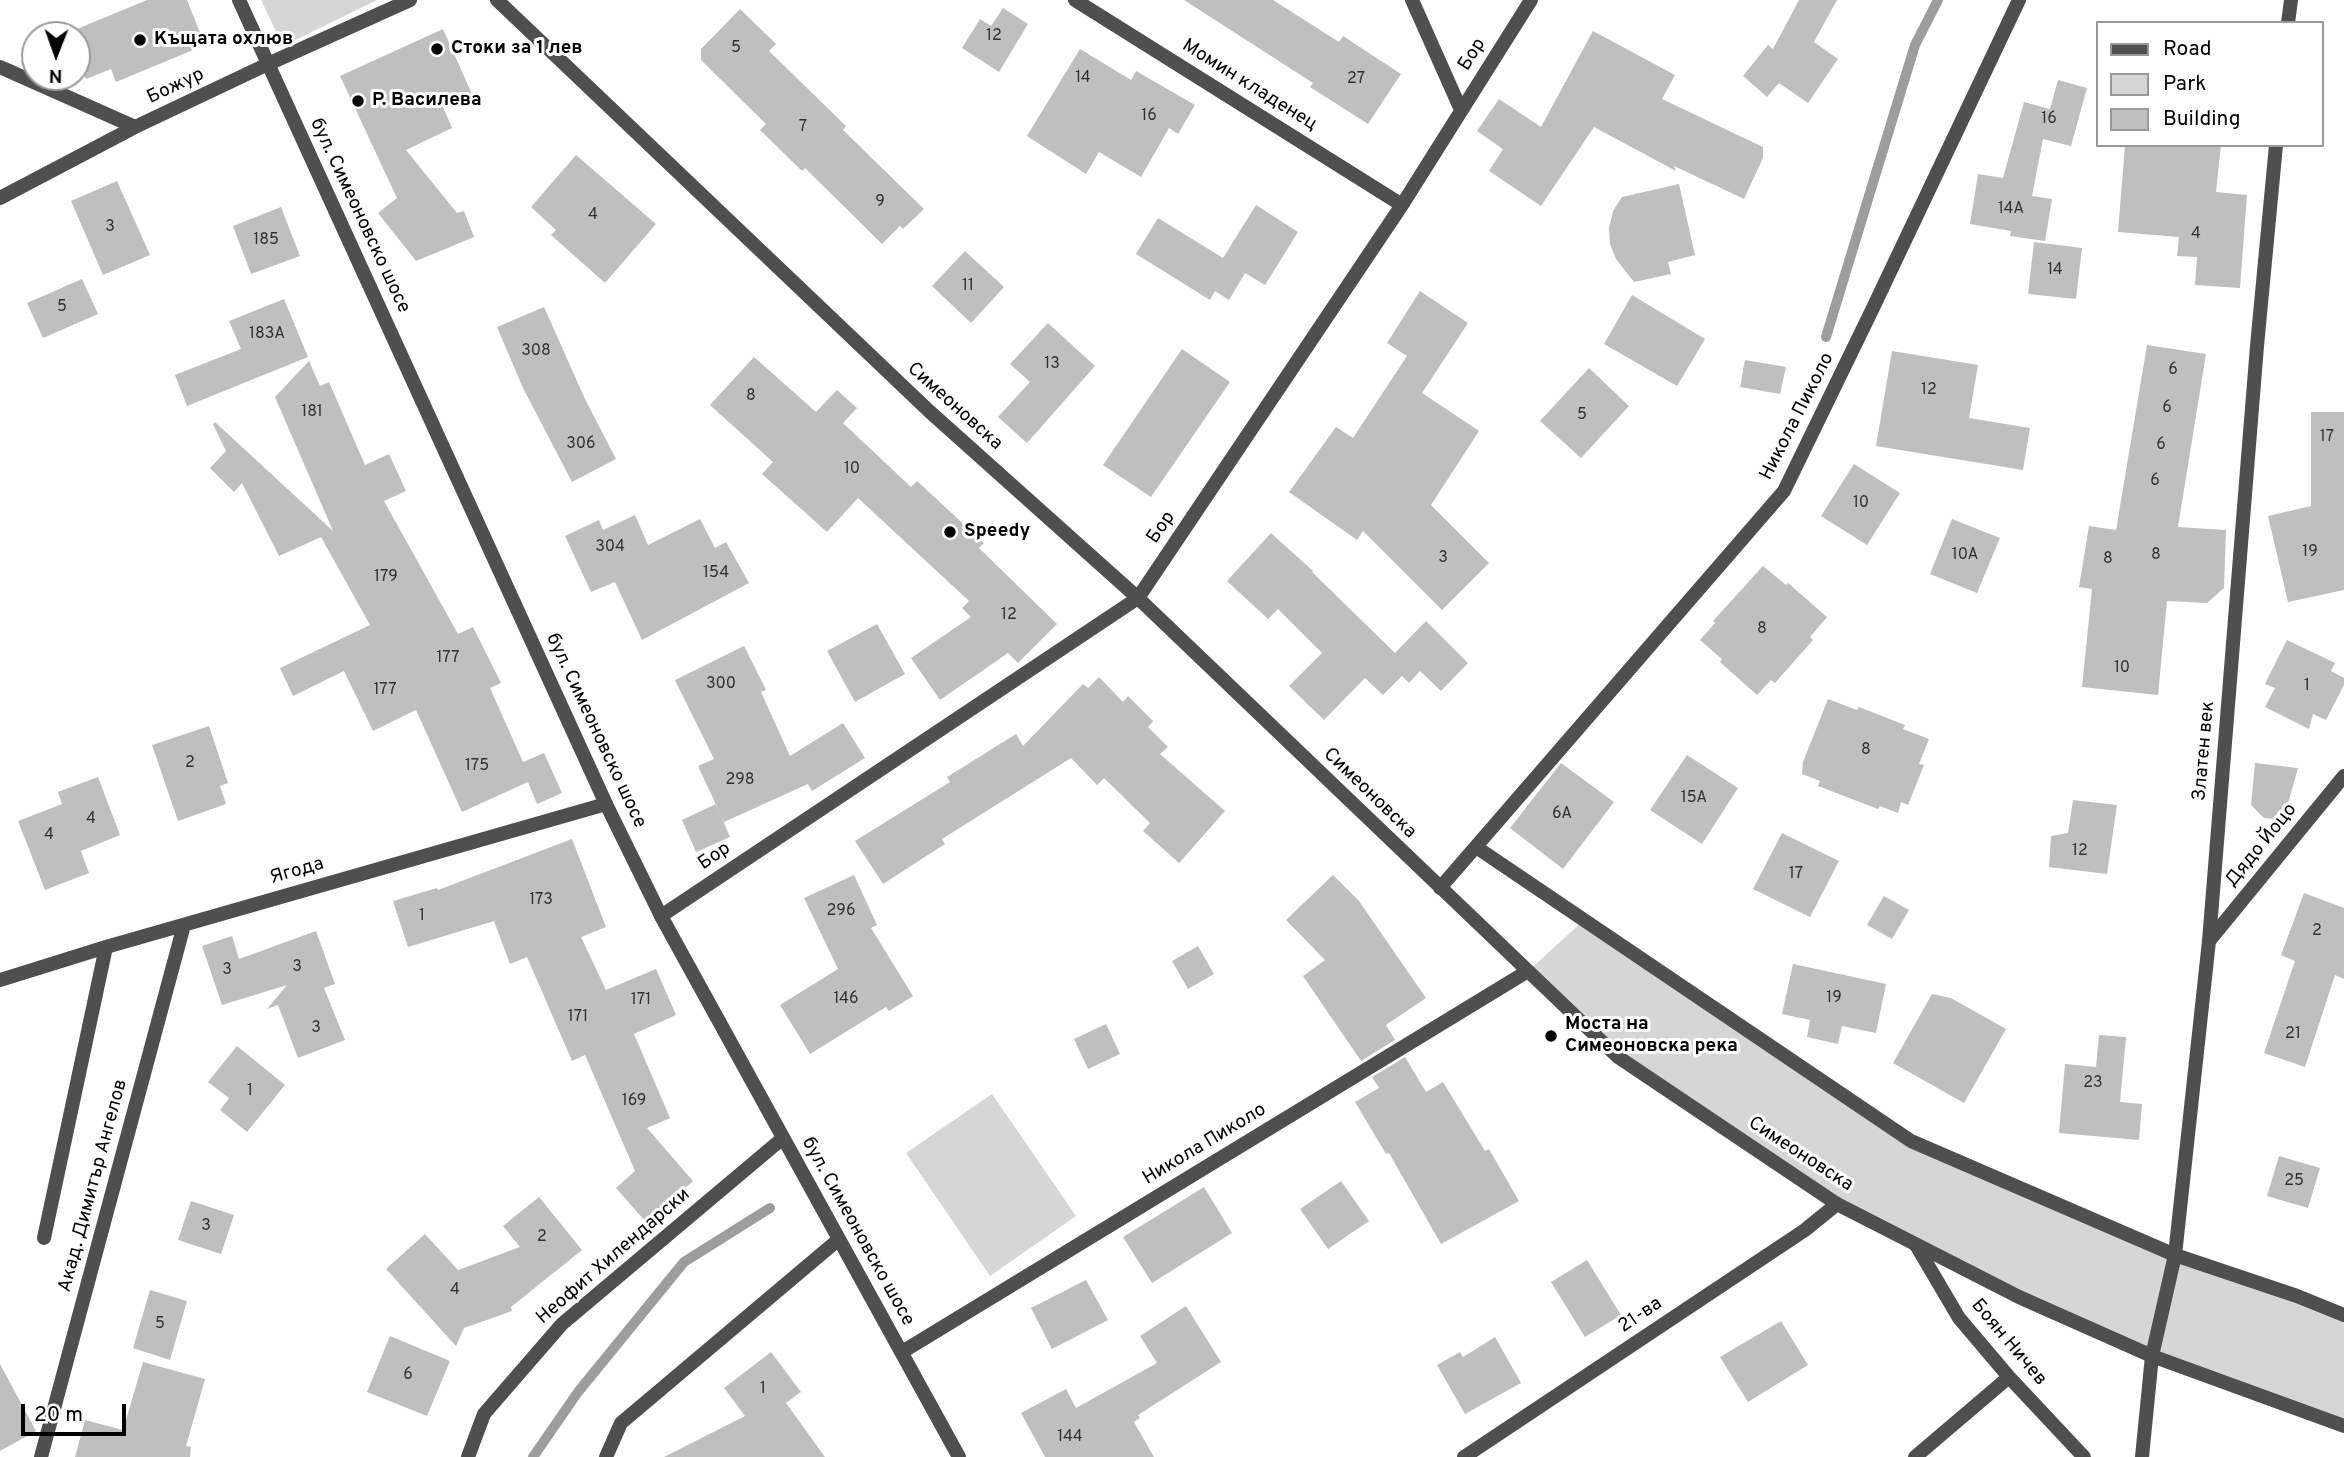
<!DOCTYPE html>
<meta charset="utf-8">
<style>
body{margin:0}
#map{position:relative;width:2344px;height:1457px;overflow:hidden;background:#fff;font-family:Overpass,sans-serif}
canvas{display:block}
.legend{position:absolute;left:2096px;top:21px;width:228px;height:126px;box-sizing:border-box;background:#fff;border:2px solid #999;margin:0;padding:9px 12px;list-style:none;font-size:21px;color:#000}
.legend li{display:flex;align-items:center;gap:14px;height:35px}
.legend b{width:35px;border:2px solid #999}
.north{position:absolute;left:21px;top:21px;width:70px;height:70px;box-sizing:border-box;background:#fff;border:2px solid #999;border-radius:50%;rotate:181deg;font-size:19px;font-weight:700;line-height:28px;text-align:center;color:#000}
.north::after{content:'';display:block;margin:auto;width:24px;height:32px;background:#000;clip-path:polygon(50% 0,100% 100%,50% 72%,0 100%)}
.scale{position:absolute;left:21px;top:1404px;width:105px;height:32px;box-sizing:border-box;border:4px solid #000;border-top:0;padding-left:9px;font-size:21px;line-height:24px;white-space:nowrap;color:#000;-webkit-text-stroke:5px #fff;paint-order:stroke}
</style>
<div id="map">
<canvas width="2344" height="1457"></canvas>
<ul class="legend">
<li><b style="height:9px;background:#4f4f4f"></b>Road</li>
<li><b style="height:19px;background:#d6d6d6"></b>Park</li>
<li><b style="height:19px;background:#bfbfbf"></b>Building</li>
</ul>
<div class="north">N</div>
<div class="scale">20 m</div>
</div>
<script>
const ctx = document.querySelector('canvas').getContext('2d');
ctx.lineJoin = 'round';
function fillPath(path, color) { ctx.fillStyle = color; ctx.fill(path, 'evenodd'); }
function trace(path, color, width, dash) { ctx.strokeStyle = color; ctx.lineWidth = width; ctx.lineCap = dash ? 'butt' : 'round'; ctx.setLineDash(dash || []); ctx.stroke(path); }
function label(font, color, halo, rows, align = 'center') {
  ctx.font = font + ' Overpass,sans-serif'; ctx.lineWidth = 6; ctx.setLineDash([]); ctx.textBaseline = 'middle'; ctx.strokeStyle = halo; ctx.fillStyle = color; for (const [text, x, y, turn = 0] of rows) {
    ctx.save(); ctx.translate(x, y); ctx.rotate((+turn || 0) * Math.PI / 180); ctx.textAlign = isNaN(turn) ? turn : align; if (halo) ctx.strokeText(text, 0, 0); ctx.fillText(text, 0, 0); ctx.restore();
  }
}
fillPath(new Path2D(`
 M261,0H377L283,46Z
 M1583,921L1911,1141L2175,1255L2344,1315V1426L2152,1356L1837,1204L1618,1057L1528,971Z
 M992,1094L1076,1216L990,1276L906,1153Z`), '#d6d6d6');
trace(new Path2D(`
 M1826,337L1915,45L1938,0
 M533,1457L578,1392L684,1262L770,1208`), '#9d9d9d', 10);
fillPath(new Path2D(`
 M147,0H187L205,45L116,82L111,69L86,79L77,57V29Z
 M1184,0H1273L1339,42L1343,36L1401,74L1368,124L1310,87L1313,83Z
 M1799,0H1837L1814,42L1838,59L1808,103L1779,83L1767,97L1743,76L1768,45L1773,49Z
 M1003,8L1028,24L999,72L962,48L980,19L991,26Z
 M740,9L776,44L769,51L846,126L843,130L924,209L903,229L900,226L882,244L805,168L802,171L760,130L766,124L701,60V49Z
 M443,29L472,94L443,107L452,128L406,150L457,213L464,211L474,237L416,261L378,213L397,198L340,76Z
 M1593,31L1675,75L1662,99L1763,147V158L1744,199L1674,166L1676,171L1594,127L1541,206L1489,171L1503,149L1477,131L1499,99L1541,127Z
 M1080,49L1131,80L1136,71L1195,105L1178,134L1169,128L1141,177L1099,152L1086,174L1027,136Z
 M2058,80L2087,88L2071,146L2043,139L2032,196L2052,199L2045,241L2010,236L2011,231L1970,224L1978,174L2003,178L2024,102L2050,109Z
 M2125,145H2221L2216,192L2247,195L2240,288L2195,285L2197,257L2177,256L2179,237L2118,232Z
 M576,155L656,224L605,283L551,235L556,230L531,207Z
 M117,181L150,255L103,275L71,201Z
 M1679,184L1695,255L1668,262L1671,274L1634,282L1616,259L1610,244L1609,228L1613,211L1622,197Z
 M1256,205L1298,232L1265,285L1245,273L1229,300L1215,291L1210,300L1136,254L1158,218L1223,258Z
 M281,207L300,256L251,274L233,226Z
 M2034,242L2082,248L2076,299L2028,294Z
 M965,251L1004,287L971,323L932,286Z
 M82,279L98,314L43,338L27,303Z
 M1420,291L1468,323L1422,393L1479,431L1431,505L1489,563L1442,610L1363,531L1357,540L1289,492L1336,427L1353,438L1407,356L1387,343Z
 M1632,295L1705,339L1677,386L1604,344Z
 M284,299L308,357L187,406L175,375L241,349L229,321Z
 M544,307L585,399L616,459L572,482L523,388L497,327Z
 M1048,323L1095,366L1027,443L998,417L1030,382L1010,364Z
 M2147,345L2206,354L2178,527L2226,530L2224,588L2207,603L2167,601L2158,695L2082,687L2092,589L2079,587L2089,526L2116,530Z
 M1182,349L1230,382L1151,497L1103,465Z
 M1892,351L1978,365L1969,418L2030,428L2023,470L1876,446Z
 M754,357L816,412L837,390L857,408L843,423L911,487L917,481L984,543L979,548L1057,624L1018,663L1008,653L940,700L911,658L971,617L962,608L969,601L858,498L827,532L762,474L773,462L710,405Z
 M1745,360L1786,367L1780,394L1740,387Z
 M309,361L320,386L329,382L365,465L389,454L406,491L384,501L458,634L473,627L501,683L490,688L523,762L544,753L562,793L537,804L528,782L462,812L416,710L373,731L344,671L293,696L280,668L370,625L321,537L279,556L242,483L234,492L210,468L226,451L213,424L215,422L333,531L275,397Z
 M1589,368L1629,406L1581,458L1540,421Z
 M2311,412H2344V590L2288,602L2268,516L2311,506Z
 M1854,464L1900,493L1867,545L1821,516Z
 M635,515L648,545L700,519L715,548L726,542L749,583L642,640L615,582L591,592L565,536L599,520L603,530Z
 M1952,519L2000,538L1977,593L1930,574Z
 M1271,533L1313,571L1312,572L1395,653L1426,621L1468,663L1441,691L1420,671L1409,683L1402,676L1383,695L1365,678L1324,720L1289,686L1322,653L1278,609L1268,619L1227,581Z
 M1763,566L1786,585L1788,583L1827,617L1810,637L1813,640L1775,683L1771,680L1757,695L1720,662L1722,659L1700,640L1715,623L1713,621Z
 M877,624L905,674L855,702L827,651Z
 M2287,640L2335,663L2331,671L2344,678V685L2326,720L2313,714L2309,729L2265,707L2275,688L2265,684Z
 M744,646L766,690L761,692L790,756L843,723L865,758L812,791L808,784L724,822L698,766L714,759L675,680Z
 M1099,677L1123,702L1128,696L1153,721L1148,727L1168,747L1160,754L1225,811L1179,863L1143,831L1150,823L1104,778L1097,785L1071,758L942,839L945,844L883,884L855,841L950,782L947,777L1016,734L1023,746L1083,684L1088,688Z
 M1828,699L1857,710L1859,707L1905,725L1903,729L1929,739L1919,764L1924,765L1908,805L1901,802L1898,813L1880,806L1878,809L1818,786L1820,781L1802,774L1803,762Z
 M209,726L228,783L220,786L226,804L178,821L152,745Z
 M1687,755L1738,788L1702,844L1650,810Z
 M1561,763L1614,802L1563,869L1510,828Z
 M2255,763L2298,768L2287,807L2277,819L2264,818L2251,805Z
 M98,777L120,835L81,851L89,873L45,890L18,821L62,804L58,792Z
 M2073,800L2117,805L2107,874L2049,867L2051,836L2068,833Z
 M716,804L730,837L696,852L682,820Z
 M1782,833L1839,861L1810,917L1753,889Z
 M572,839L606,927L581,937L606,990L656,969L676,1015L634,1034L670,1118L647,1128L693,1181L646,1222L616,1188L635,1171L585,1055L572,1061L527,957L510,964L494,921L408,947L393,901L437,888L438,890Z
 M854,875L877,925L871,928L913,996L889,1011L886,1007L810,1054L780,1005L838,969L804,898Z
 M1333,875L1359,901L1426,998L1386,1025L1395,1040L1361,1061L1303,976L1325,960L1286,920Z
 M2304,893L2344,908V979L2335,975L2305,1067L2264,1053L2295,961L2281,955Z
 M1884,896L1909,910L1892,939L1867,925Z
 M316,931L335,984L324,988L345,1040L298,1058L278,1005L267,1009L287,985L222,1005L202,946L232,936L239,959Z
 M1198,946L1214,974L1188,989L1172,961Z
 M1793,964L1886,984L1876,1033L1842,1026L1838,1044L1807,1037L1810,1020L1782,1014Z
 M1932,994L1951,998L2006,1029L1964,1103L1893,1063Z
 M1106,1024L1120,1054L1088,1069L1074,1039Z
 M2099,1035L2126,1037L2120,1102L2142,1104L2139,1140L2059,1133L2065,1064L2096,1067Z
 M237,1046L285,1085L247,1132L220,1110L229,1098L208,1082Z
 M1405,1057L1426,1092L1443,1082L1485,1151L1489,1149L1519,1201L1441,1244L1389,1153L1386,1154L1355,1102L1379,1088L1372,1077Z
 M2279,1156L2320,1168L2308,1208L2267,1196Z
 M1341,1181L1369,1221L1328,1249L1300,1209Z
 M1204,1187L1232,1233L1152,1283L1123,1237Z
 M539,1197L582,1250L511,1307L512,1311L464,1328L456,1346L386,1269L425,1234L458,1270L520,1247L503,1226Z
 M191,1201L234,1215L221,1254L178,1240Z
 M1587,1260L1621,1315L1585,1337L1551,1282Z
 M1086,1280L1108,1320L1052,1349L1031,1308Z
 M150,1290L187,1301L170,1360L133,1348Z
 M1186,1306L1221,1362L1138,1415L1140,1418L1134,1422L1154,1457H1045L1021,1413L1066,1389L1076,1408L1157,1363L1140,1336Z
 M1781,1321L1808,1365L1748,1402L1720,1357Z
 M390,1336L450,1361L427,1416L367,1392Z
 M1495,1337L1521,1383L1465,1414L1437,1365L1460,1352L1463,1357Z
 M771,1352L801,1392L786,1403L825,1457H664L745,1416L724,1388Z
 M143,1362L205,1379L186,1446L191,1447L190,1457H75L85,1420L123,1430Z
 M0,1364L36,1431L0,1451Z`), '#bfbfbf');
trace(new Path2D(`
 M1476,847L1911,1141L2175,1255L2297,1296L2344,1315
 M2142,1457L2152,1356`), '#4f4f4f', 14);
trace(new Path2D(`
 M268,64L410,0`), '#4f4f4f', 14);
trace(new Path2D(`
 M1075,0L1402,205
 M1412,0L1461,110
 M2288,23L2291,0
 M0,67L135,127
 M0,198L135,127L268,64
 M1440,888L1784,491L1872,310L2019,0
 M661,916L1138,598L1402,205L1531,0
 M2209,941L2344,776
 M0,980L106,947L606,804
 M44,1238L106,947
 M1916,1245L1959,1318L2009,1377L2084,1457
 M902,1352L1528,971
 M2152,1356L2175,1255L2209,941L2257,346L2276,145
 M41,1457L184,925
 M468,1457L484,1414L562,1324L783,1138
 M606,1457L621,1423L838,1240
 M1464,1457L1805,1230L1837,1204
 M1915,1457L2009,1377`), '#4f4f4f', 14);
trace(new Path2D(`
 M239,0L606,804L661,916L959,1457
 M497,0L929,411L1138,598L1618,1057L1837,1204L2019,1297L2152,1356L2344,1426`), '#4f4f4f', 14);
for (const [x, y, r, color] of [
 [140,40,7,"#000"],
 [437,49,7,"#000"],
 [358,101,7,"#000"],
 [950,532,7,"#000"],
 [1551,1036,7,"#000"]
]) { const dot = new Path2D(); dot.arc(x, y, r, 0, 2 * Math.PI); ctx.fillStyle = color; ctx.fill(dot); trace(dot, '#fff', 2.5); }
label('16px', '#303030', null, [
 ["12",994,37],
 ["5",736,49],
 ["14",1083,79],
 ["27",1356,80],
 ["16",1149,117],
 ["16",2049,120],
 ["7",803,128],
 ["9",880,203],
 ["14A",2011,210],
 ["4",593,216],
 ["3",110,228],
 ["4",2196,235],
 ["185",266,241],
 ["14",2055,271],
 ["11",968,287],
 ["5",62,308],
 ["183А",267,335],
 ["308",536,352],
 ["13",1052,365],
 ["6",2173,371],
 ["12",1929,391],
 ["8",751,397],
 ["6",2167,409],
 ["181",312,413],
 ["5",1582,416],
 ["17",2327,438],
 ["306",581,445],
 ["6",2161,446],
 ["10",852,470],
 ["6",2155,482],
 ["10",1861,504],
 ["304",610,548],
 ["19",2310,553],
 ["10А",1965,556],
 ["8",2156,556],
 ["3",1443,559],
 ["8",2108,560],
 ["154",716,574],
 ["179",386,578],
 ["12",1009,616],
 ["8",1762,630],
 ["177",448,659],
 ["10",2122,669],
 ["300",721,685],
 ["1",2307,687],
 ["177",385,691],
 ["8",1866,751],
 ["2",190,764],
 ["175",477,767],
 ["298",740,781],
 ["15А",1694,799],
 ["6А",1562,815],
 ["4",91,820],
 ["4",49,836],
 ["12",2080,852],
 ["17",1796,875],
 ["173",541,901],
 ["296",841,912],
 ["1",422,917],
 ["2",2317,932],
 ["3",297,968],
 ["3",227,971],
 ["19",1834,999],
 ["146",846,1000],
 ["171",641,1001],
 ["171",578,1018],
 ["3",316,1029],
 ["21",2293,1035],
 ["23",2093,1084],
 ["1",250,1092],
 ["169",634,1102],
 ["25",2294,1182],
 ["3",206,1227],
 ["2",542,1238],
 ["4",455,1291],
 ["5",160,1325],
 ["6",408,1376],
 ["1",763,1390],
 ["144",1070,1438]
]);
label('bold 19px', '#000', '#fff', [
 ["Къщата охлюв",154,40],
 ["Стоки за 1 лев",451,49],
 ["Р. Василева",372,101],
 ["Speedy",964,532],
 ["Моста на",1565,1025],
 ["Симеоновска река",1565,1047]
], 'left');
label('19px', '#000', '#fff', [
 ["Бор",1473,55,-58],
 ["Момин кладенец",1249,86,32],
 ["Божур",176,87,-25],
 ["бул. Симеоновско шосе",359,216,65],
 ["Симеоновска",954,407,42],
 ["Никола Пиколо",1798,417,-63],
 ["Бор",1162,528,-56],
 ["бул. Симеоновско шосе",595,731,65],
 ["Златен век",2205,751,-85],
 ["Симеоновска",1369,794,44],
 ["Дядо Йоцо",2262,846,-51],
 ["Бор",715,857,-34],
 ["Ягода",297,872,-16],
 ["Никола Пиколо",1205,1145,-31],
 ["Симеоновска",1800,1155,33],
 ["Акад. Димитър Ангелов",94,1186,-75],
 ["бул. Симеоновско шосе",857,1232,61],
 ["Неофит Хилендарски",614,1257,-41],
 ["21-ва",1641,1316,-34],
 ["Боян Ничев",2008,1343,50]
]);
</script>
